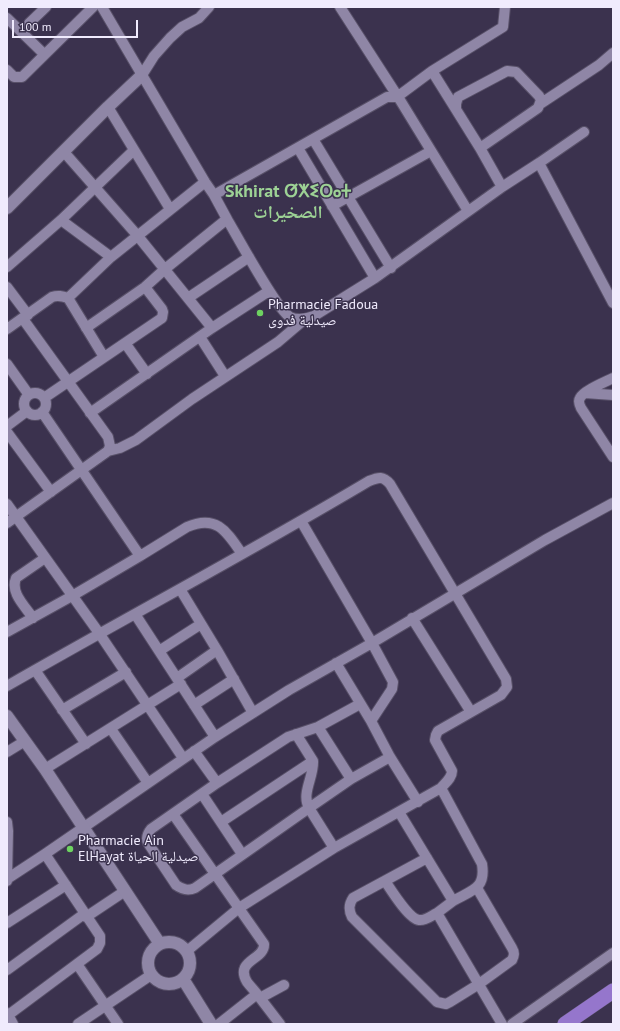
<!DOCTYPE html>
<meta charset="utf-8">
<style>
body{margin:0}
#map{position:relative;width:620px;height:1031px;overflow:hidden;background:#3b324e;font-family:"PT Sans",sans-serif}
canvas{display:block}
.frame{position:absolute;inset:0;border:8px solid #f0ebfd;pointer-events:none}
.scale{position:absolute;left:12px;top:20px;width:126px;height:18px;box-sizing:border-box;border:2px solid #f0ebfd;border-top:0;padding-left:5px;font-size:12px;line-height:14px;white-space:nowrap;color:#f0ebfd;-webkit-text-stroke:3px #3b324e;paint-order:stroke}
</style>
<div id="map">
<canvas width="620" height="1031"></canvas>
<div class="frame"></div>
<div class="scale">100 m</div>
</div>
<script>
const ctx = document.querySelector('canvas').getContext('2d');
ctx.lineJoin = 'round';
function trace(path, color, width, dash) { ctx.strokeStyle = color; ctx.lineWidth = width; ctx.lineCap = dash ? 'butt' : 'round'; ctx.setLineDash(dash || []); ctx.stroke(path); }
function label(font, color, halo, rows, align = 'center') {
  ctx.font = font + ' "PT Sans","Noto Naskh Arabic","Noto Sans Tifinagh",sans-serif'; ctx.lineWidth = 3; ctx.setLineDash([]); ctx.textBaseline = 'middle'; ctx.strokeStyle = halo; ctx.fillStyle = color; for (const [text, x, y, turn = 0] of rows) {
    ctx.save(); ctx.translate(x, y); ctx.rotate((+turn || 0) * Math.PI / 180); ctx.textAlign = isNaN(turn) ? turn : align; if (halo) ctx.strokeText(text, 0, 0); ctx.fillText(text, 0, 0); ctx.restore();
  }
}
const minor = new Path2D(`
 M102,7L205,182L214,195
 M340,7L400,100L468,211
 M7,18L44,54
 M21,31L46,7
 M7,70L14,77H22L93,7
 M432,71L480,148L502,187
 M142,75L154,56L170,38L182,27L199,18L209,7
 M540,104L599,65L613,53
 M108,107L170,209
 M456,109V104L458,97L507,71L516,72L539,96L541,100L538,108L480,148
 M313,139L391,268
 M298,148L375,278
 M64,152L137,235L212,328L269,291
 M539,163L613,303
 M332,206L431,151
 M227,219L214,195L387,97H397L432,71L503,27L505,7
 M61,220L111,257L205,182
 M7,267L61,220L134,150
 M7,287L28,315
 M68,298L111,257
 M188,298L249,257
 M86,328L145,287L165,269L227,219C237,236 277,310 290,317C298,321 306,319 314,316L375,278L502,187L539,163L584,132
 M7,329L52,297C58,295 62,296 68,298L104,357
 M200,337L225,376
 M125,343L147,374
 M7,364L29,395
 M613,378C605,382 583,391 580,398C578,401 579,404 581,408L613,457
 M585,393L613,395
 M24 404a11 11 0 1 1 22 0a11 11 0 1 1-22 0Z
 M44,398L162,318L163,312L162,309L145,287
 M90,413L212,328
 M7,426L27,411
 M7,432L51,492
 M108,451L120,448L136,440L192,399L278,342L305,319
 M7,504L99,633L183,758
 M301,521L372,643L393,682L392,689L371,721
 M7,523L108,451L110,446L108,437L23,319
 M140,556L187,527C217,514 227,532 242,554
 M180,589L217,650
 M135,614L215,737
 M33,618C25,606 10,593 16,578L45,558
 M412,618L471,712
 M7,632L72,596L140,556L42,412
 M159,651L201,624
 M336,663L371,721L390,757L418,802
 M35,670L86,744
 M177,678L217,650L253,713
 M7,686C127,617 250,552 369,481C379,477 383,476 390,484L506,679L507,687L501,695L438,731L436,735L435,740L452,771C452,778 445,783 441,788L334,848L239,908L187,951
 M194,705L234,679
 M62,710L126,672
 M111,729L148,783
 M194,751L217,783L151,829C147,834 146,838 148,843L176,885C183,890 188,891 195,888L309,808C301,793 314,777 313,761
 M7,752L25,741
 M45,769L181,684
 M351,779L318,727L360,704
 M217,783L288,737L318,727
 M441,788L482,864C486,889 472,890 453,901
 M202,794L242,854
 M399,812L453,901L437,913L502,1024
 M173,814L264,944C265,960 234,960 247,982C250,986 254,990 257,994
 M7,822L8,831L7,879
 M221,822L313,761L296,734
 M334,848L309,808L351,779L390,757
 M427,858L353,898C349,904 348,909 352,917L437,1002L446,1004L450,1002L479,984L512,960C514,956 515,953 512,948L477,888
 M7,881V879L45,854L215,737L289,690L372,643L545,540L613,503
 M385,881C391,890 409,919 419,920C425,921 431,916 437,913
 M86,917L125,891
 M7,923L66,885
 M77,964L118,1024
 M7,970L84,914
 M260,998L284,985
 M7,1013L13,1024
 M7,1016L97,949L100,943V936L45,854
 M78,1024L151,975
 M219,1024L257,994L280,1024
 M512,1024L613,953`);
const tertiary = new Path2D(`
 M7,208L108,107L142,75
 M7,716L45,769L160,944
 M148 963a21 21 0 1 1 42 0a21 21 0 1 1-42 0Z
 M183,979L211,1024`);
const primary = new Path2D(`
 M565,1024L613,991`);
trace(minor, '#585068', 12);
trace(tertiary, '#585068', 14);
trace(primary, '#585068', 16);
trace(minor, '#8f86a6', 10);
trace(tertiary, '#8f86a6', 12);
trace(primary, '#9576cc', 15);
for (const [x, y, r, color] of [
 [260,313,4,"#6ed361"],
 [70,849,4,"#6ed361"]
]) { const dot = new Path2D(); dot.arc(x, y, r, 0, 2 * Math.PI); ctx.fillStyle = color; ctx.fill(dot); trace(dot, '#3b324e', 1.5); }
label('14px', '#f0ebfd', '#3b324e', [
 ["Pharmacie Fadoua",268,305],
 ["صيدلية فدوى",268,321],
 ["Pharmacie Ain",78,841],
 ["ElHayat صيدلية الحياة",78,857]
], 'left');
label('bold 18px', '#9dd295', '#3b324e', [
 ["Skhirat ⵚⵅⵉⵔⴰⵜ",288,192],
 ["الصخيرات",288,213]
]);
</script>
